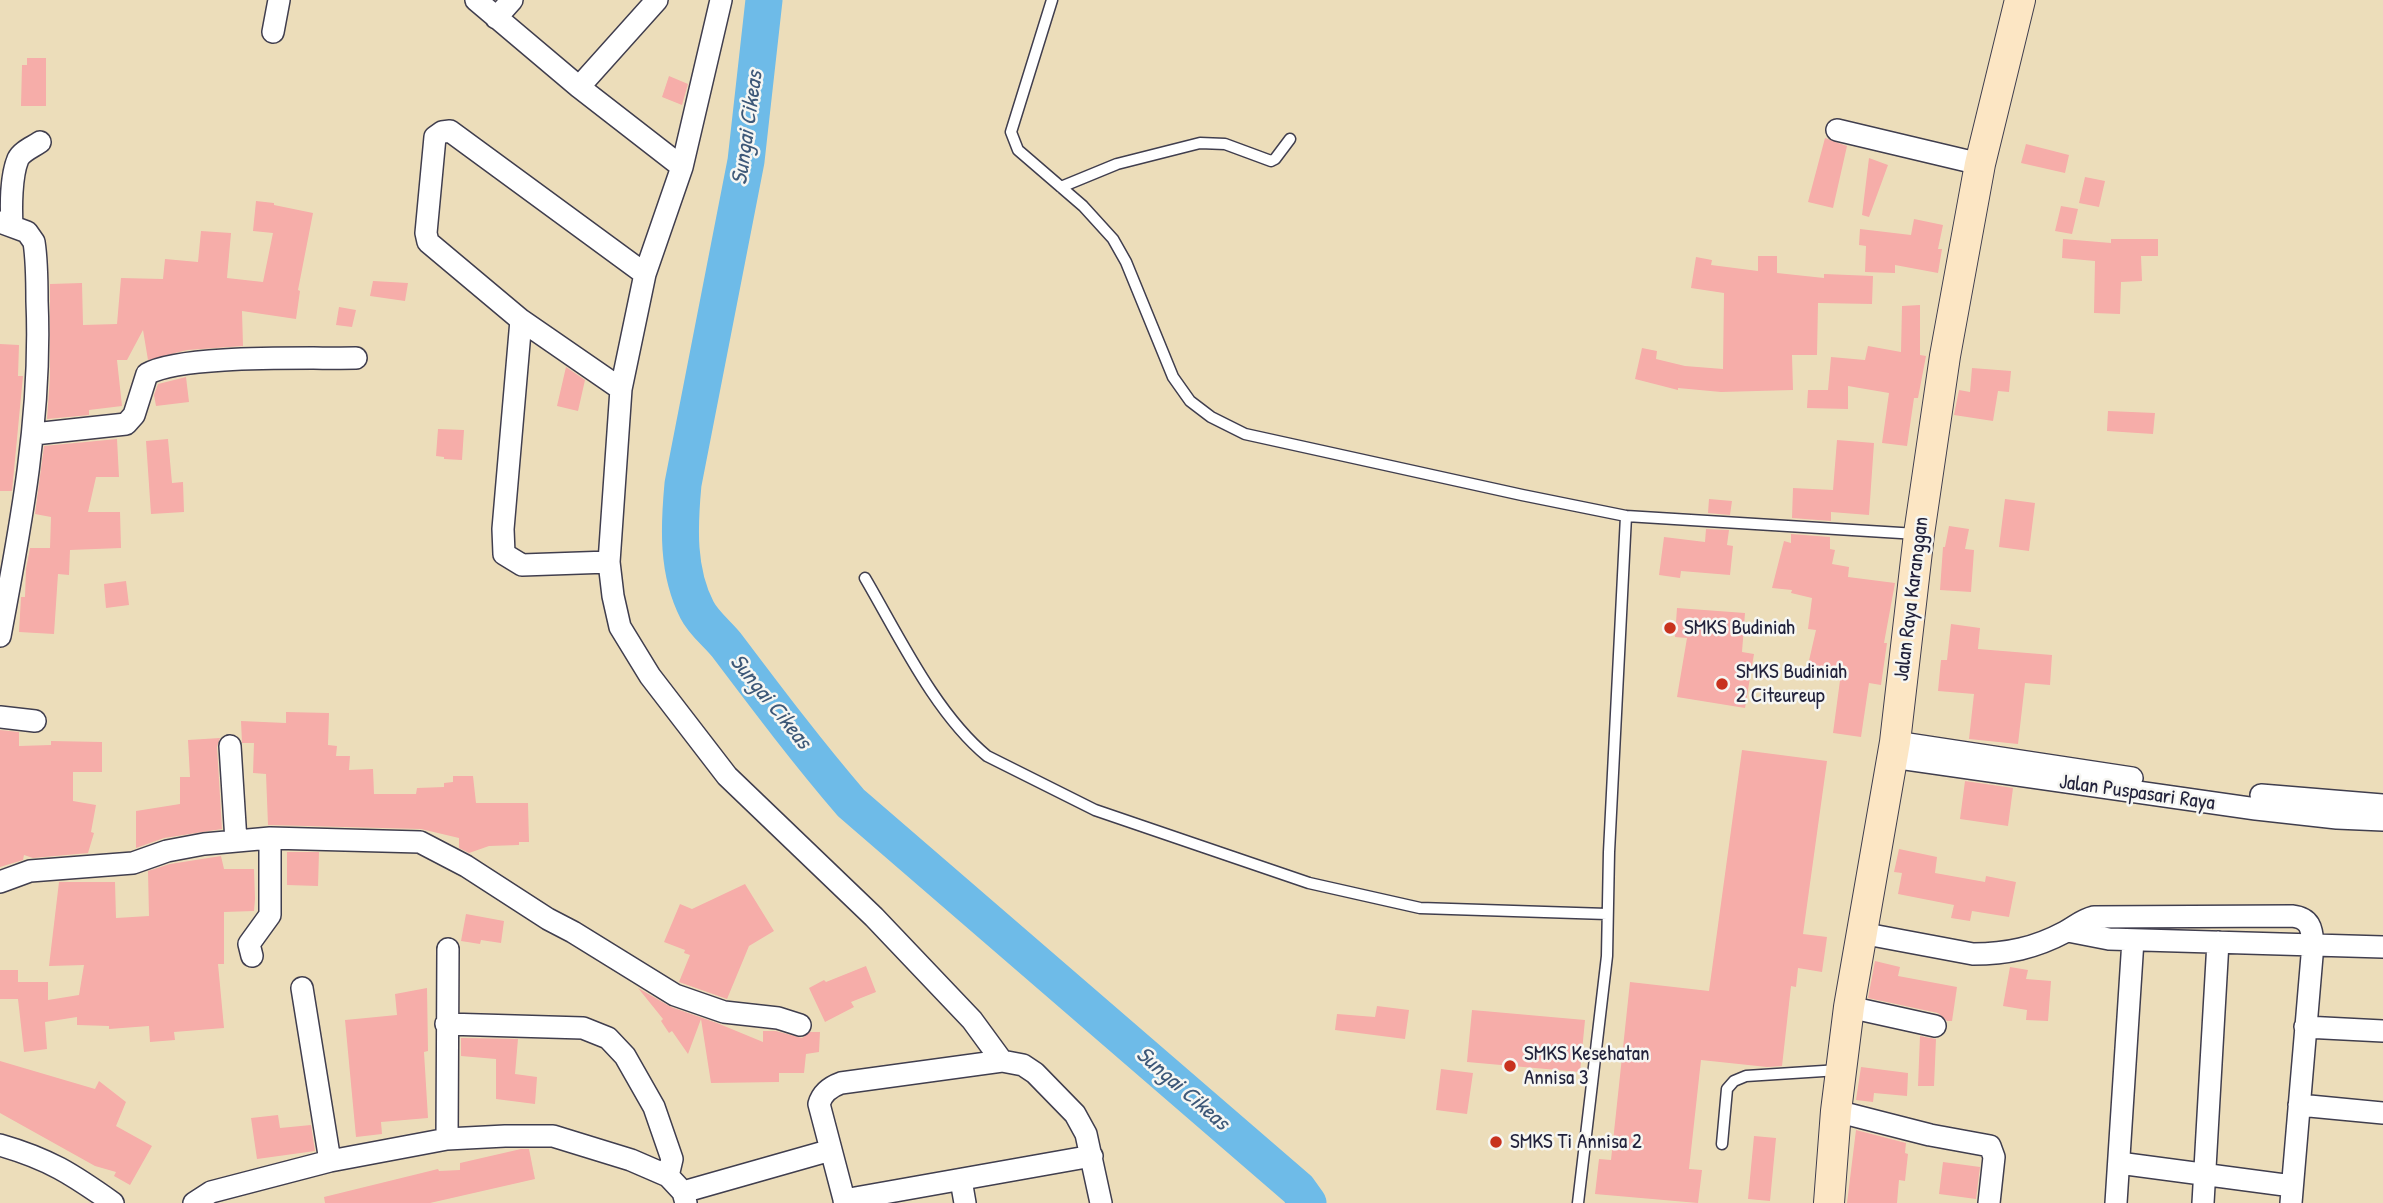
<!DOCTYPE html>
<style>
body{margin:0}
canvas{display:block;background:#ecddba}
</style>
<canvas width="2383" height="1203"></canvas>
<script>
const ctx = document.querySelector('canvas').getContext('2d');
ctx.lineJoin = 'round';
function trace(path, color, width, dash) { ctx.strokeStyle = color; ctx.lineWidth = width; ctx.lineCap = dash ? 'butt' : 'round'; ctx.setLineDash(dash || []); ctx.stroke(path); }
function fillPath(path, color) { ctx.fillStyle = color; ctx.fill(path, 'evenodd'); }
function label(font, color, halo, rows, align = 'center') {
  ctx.font = font + ' "Patrick Hand",sans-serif'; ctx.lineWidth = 5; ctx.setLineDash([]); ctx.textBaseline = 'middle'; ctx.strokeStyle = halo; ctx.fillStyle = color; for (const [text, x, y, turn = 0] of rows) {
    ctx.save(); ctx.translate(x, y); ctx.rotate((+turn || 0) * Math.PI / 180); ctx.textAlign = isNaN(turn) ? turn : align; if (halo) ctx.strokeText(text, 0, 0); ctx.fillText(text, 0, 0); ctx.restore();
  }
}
trace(new Path2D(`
 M764,0L746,161L683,484C679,527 677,571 697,610C704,624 719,635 728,647C768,700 808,753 851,803L1298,1189L1308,1203`), '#6ebbe8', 37);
fillPath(new Path2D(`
 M27,58H46V106H21L22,65H27Z
 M669,76L688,84L682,105L662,97Z
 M1825,138L1847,146L1833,208L1808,202Z
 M2026,144L2069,155L2065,173L2021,163Z
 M1869,158L1888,165L1869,217L1862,215Z
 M2085,177L2105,181L2099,207L2079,203Z
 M256,201L274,203V205L313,213L298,290L300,291L296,319L242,311L243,346L187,350L148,360L143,330L127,360H117L122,406L89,410V415L47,419L50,377V284L82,283L83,325L117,324L121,278L163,279L165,259L198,262L201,231L231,233L227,278L263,282L273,233L253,231Z
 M2061,206L2078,209L2072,234L2055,231Z
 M1914,219L1943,225L1938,249H1942L1938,273L1895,265V273L1865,272L1866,246L1859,245L1860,229L1911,235Z
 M2063,239L2111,243V239H2158V256H2141L2142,281L2121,282L2120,314L2094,313L2095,261L2062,258Z
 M1758,256H1777V273L1824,278V274L1873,276L1872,304L1818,303L1817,355H1792L1793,390L1721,392L1678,388V390L1635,379L1642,348L1657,351L1656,359L1685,366L1723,369L1724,293L1691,288L1696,257L1712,260L1711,265L1758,271Z
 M373,281L408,283L405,301L370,296Z
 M1920,305V355L1926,356L1918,398H1914L1907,446L1882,443L1889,393L1848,386V409L1807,408L1808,390H1828L1831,357L1865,360L1868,346L1901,352L1902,306Z
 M339,307L356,310L352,327L336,325Z
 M0,344L19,345L18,376H23L12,491H0Z
 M566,367L585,380L578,411L557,406Z
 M1972,368L2011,371L2009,392L1998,391L1993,421L1954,415L1959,390L1970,392Z
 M186,377L189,402L156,406L154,395L158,384Z
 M2108,411L2155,413L2153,434L2107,431Z
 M438,429L464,430L462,460L444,459V457L436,456Z
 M117,439L119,477H96L88,512H120L121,548L70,550L69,575L58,574L54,634L19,632L21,597H25L26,569L30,548H50L51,517L35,514L44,446Z
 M168,439L172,483L183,482L184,512L151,514L146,441Z
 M1837,440L1874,443L1869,515L1831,512V521L1792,518L1793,488L1833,490Z
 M1709,499L1732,501L1730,515L1708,513Z
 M2005,499L2035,503L2029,551L1999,547Z
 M1949,526L1969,529L1965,549L1974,550L1971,592L1940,590L1943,547H1945Z
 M1706,529L1729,530L1727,545L1733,546L1730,575L1681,571L1680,578L1659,575L1664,537L1705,542Z
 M1791,534L1830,537V549L1835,550L1832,564L1849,567L1848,577L1895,583L1884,643H1887L1881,685L1869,683L1861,737L1833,733L1841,673L1808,665L1816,630L1808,629L1812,598L1791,593L1792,590L1772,588L1784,541L1791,543Z
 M126,581L129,605L106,608L104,584Z
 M1677,608L1745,613L1742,652L1754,654L1745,708L1677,697L1687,638L1675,637Z
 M1951,624L1980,628L1978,649L2052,655L2050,685L2025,683L2018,744L1969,739L1974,694L1938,691L1941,660H1947Z
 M286,712L329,713L328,745L337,746L336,756H350L349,770L373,769L374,794H416L417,788L444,787V783L453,782V776H473L476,803H528L529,842H519V845L489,846L469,853L459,848V838L421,829L268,825L266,774L253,773L254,743H242L241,721L286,723Z
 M0,730L19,732V746L51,745V741L102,742V772H73V801L96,805L91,832L94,833L88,853L33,858L24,855L23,860L0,867Z
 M220,738L217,747L222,829L164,838L136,848V811L180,804V777H190L188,740Z
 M1742,750L1827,761L1803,934L1827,937L1822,972L1798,968L1796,987L1791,986L1782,1066L1767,1067L1701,1060L1689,1169L1702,1170L1698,1203L1595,1194L1599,1159L1611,1160L1630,982L1709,991Z
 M1965,781L2013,788L2008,826L1960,819Z
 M1899,849L1937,857L1935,873L1985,882L1986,876L2016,882L2009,917L1972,911L1970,921L1951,918L1954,905L1898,894L1902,873L1894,872Z
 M287,852H319L318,886L287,885Z
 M221,856L224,869H254L255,899L254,911L224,912V964H218L224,1028L174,1032L175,1040L150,1042L149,1026L109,1029V1026L77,1025V1017L45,1022L47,1049L24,1052L18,999H0V970H18V982H48V1000L79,995L84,965L49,966L59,882H115L116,918L149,916L148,871L170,864Z
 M745,884L774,931L749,946L727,999L679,982L690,955L684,953L685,950L664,942L680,904L692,909Z
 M466,914L504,921L501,943L481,940L480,944L461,941Z
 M1875,961L1900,967L1898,976L1957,987L1952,1021H1947L1938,1013L1868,998Z
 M866,966L876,992L851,1002L854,1007L825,1022L809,988L824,980L826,982Z
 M2010,967L2028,970L2026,979L2051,981L2048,1021L2026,1020L2027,1010L2003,1006Z
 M427,988L428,1051L424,1052L428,1118L381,1122L382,1134L356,1137L345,1020L397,1015L395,994Z
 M638,988L671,1007L717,1023L763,1042V1031H776L802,1038L810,1032H820L819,1052L806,1054L804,1073H779V1082L711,1083L701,1019L688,1054L672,1031L669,1033L661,1021L663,1019Z
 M1377,1006L1409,1010L1405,1039L1335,1030L1337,1014L1375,1017Z
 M1472,1010L1585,1020L1580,1072L1467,1062Z
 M1920,1036L1936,1039L1934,1086H1918Z
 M461,1038L518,1039L515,1074L537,1077L535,1104L496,1099V1059L461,1056Z
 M0,1061L95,1089L99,1081L126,1102L116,1126L152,1146L130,1185L114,1176L116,1172L95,1166L0,1113Z
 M1861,1067L1908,1073L1907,1096L1874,1093L1873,1102L1856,1100Z
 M1441,1069L1473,1073L1467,1114L1436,1110Z
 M278,1115L280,1128L311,1125L315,1151L257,1159L251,1118Z
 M1856,1130L1906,1143L1905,1153L1908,1154L1905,1181L1899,1180L1897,1203H1847Z
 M1754,1136L1776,1138L1770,1201L1748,1199Z
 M521,1149H529L535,1179L430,1203H325L324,1197L438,1169L439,1171L460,1170V1163Z
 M1943,1162L1980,1167L1976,1199L1939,1194Z`), '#f6ada9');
const lane = new Path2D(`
 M1052,0L1011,132L1018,150L1083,206L1113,239L1126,262L1173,377L1190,401L1211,417L1245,434L1522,495L1626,516L1917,534
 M1061,187L1117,164L1200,143L1225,144L1271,161L1275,159L1290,139
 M865,578C899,636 935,713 987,756L1095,810L1309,883L1420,908L1607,914
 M1722,1144L1727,1089L1734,1081L1746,1076L1839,1070
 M1578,1203L1607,956L1609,852L1626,516`);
const street = new Path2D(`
 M476,0L579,87L682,167
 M496,18L512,0
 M273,32L279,0
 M579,87L657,0
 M1837,130L1980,164
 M0,222L27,232L34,242C37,261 37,281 37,301C42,414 21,525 0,636
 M12,226C11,208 11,176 18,159C22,151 33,147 40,142
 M645,274L682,167L721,0
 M521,320L428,242L426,233L435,137L442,132L450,131L645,274L621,389L609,562L613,596L620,627L650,676L727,776L874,917L972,1020L1002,1061
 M34,434L126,424L134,415L147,374C182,354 311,359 356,358
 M609,562L522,565L504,554L503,529L521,320L621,389
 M0,717L35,721
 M1895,742L2132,778
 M230,746L236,841
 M1892,757L2256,809L2337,818L2383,820
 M2261,795L2383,805
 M0,882L30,871L133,863L167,851L204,844L270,838L420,842L466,866L548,919L573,932L675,995L724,1012L778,1018L800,1025
 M2068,931L2109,939L2383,947
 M1861,933L1973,954C2007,954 2035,948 2065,932C2076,926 2082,920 2094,917L2292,916C2310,918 2312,928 2313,944L2291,1203
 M252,956L249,944L270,915V838
 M302,988L330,1161
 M1849,1007L1935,1026
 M446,1024L583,1028L608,1038L625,1056L654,1107L672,1159L668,1176
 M2305,1027L2383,1031
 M2299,1105L2383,1113
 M1836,1111L1930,1135L1990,1146L1994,1157L1989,1203
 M447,1139L448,949
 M0,1145C49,1159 72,1174 113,1203
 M2119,1163L2292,1186
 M961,1180L965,1203
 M683,1192L831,1150
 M844,1200L1092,1156
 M194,1203L211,1192L330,1161L447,1139L505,1136H553L631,1160L668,1176L683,1192L686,1203
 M845,1203L819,1104C822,1093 830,1087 841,1083L1002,1061L1023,1065L1035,1073L1075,1114L1086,1134L1101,1203
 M2116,1203L2133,940
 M2203,1203L2218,942`);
const secondary = new Path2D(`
 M1829,1203L1836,1111L1849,1007L1895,742L1919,534L1945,356L1980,164L2020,0`);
trace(lane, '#403e4e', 13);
trace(street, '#403e4e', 24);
trace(secondary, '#403e4e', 32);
trace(lane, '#fff', 10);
trace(street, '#fff', 21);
trace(secondary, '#fce6c4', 30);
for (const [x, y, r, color] of [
 [1670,628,7,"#c8321e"],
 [1722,684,7,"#c8321e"],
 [1510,1066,7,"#c8321e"],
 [1496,1142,7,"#c8321e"]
]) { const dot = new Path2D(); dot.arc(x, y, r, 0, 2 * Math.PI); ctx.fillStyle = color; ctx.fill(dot); trace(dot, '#f6f6f2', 2.5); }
label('21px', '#22223b', '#f6f6f2', [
 ["Jalan Raya Karanggan",1912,599,-83],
 ["Jalan Puspasari Raya",2137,793,8]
]);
label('21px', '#22223b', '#f6f6f2', [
 ["SMKS Budiniah",1684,628],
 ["SMKS Budiniah",1736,672],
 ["2 Citeureup",1736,696],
 ["SMKS Kesehatan",1524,1054],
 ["Annisa 3",1524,1078],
 ["SMKS Ti Annisa 2",1510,1142]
], 'left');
label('italic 23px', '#3d5878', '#f6f6f2', [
 ["Sungai Cikeas",748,128,-82],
 ["Sungai Cikeas",770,702,51],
 ["Sungai Cikeas",1182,1089,41]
]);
</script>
